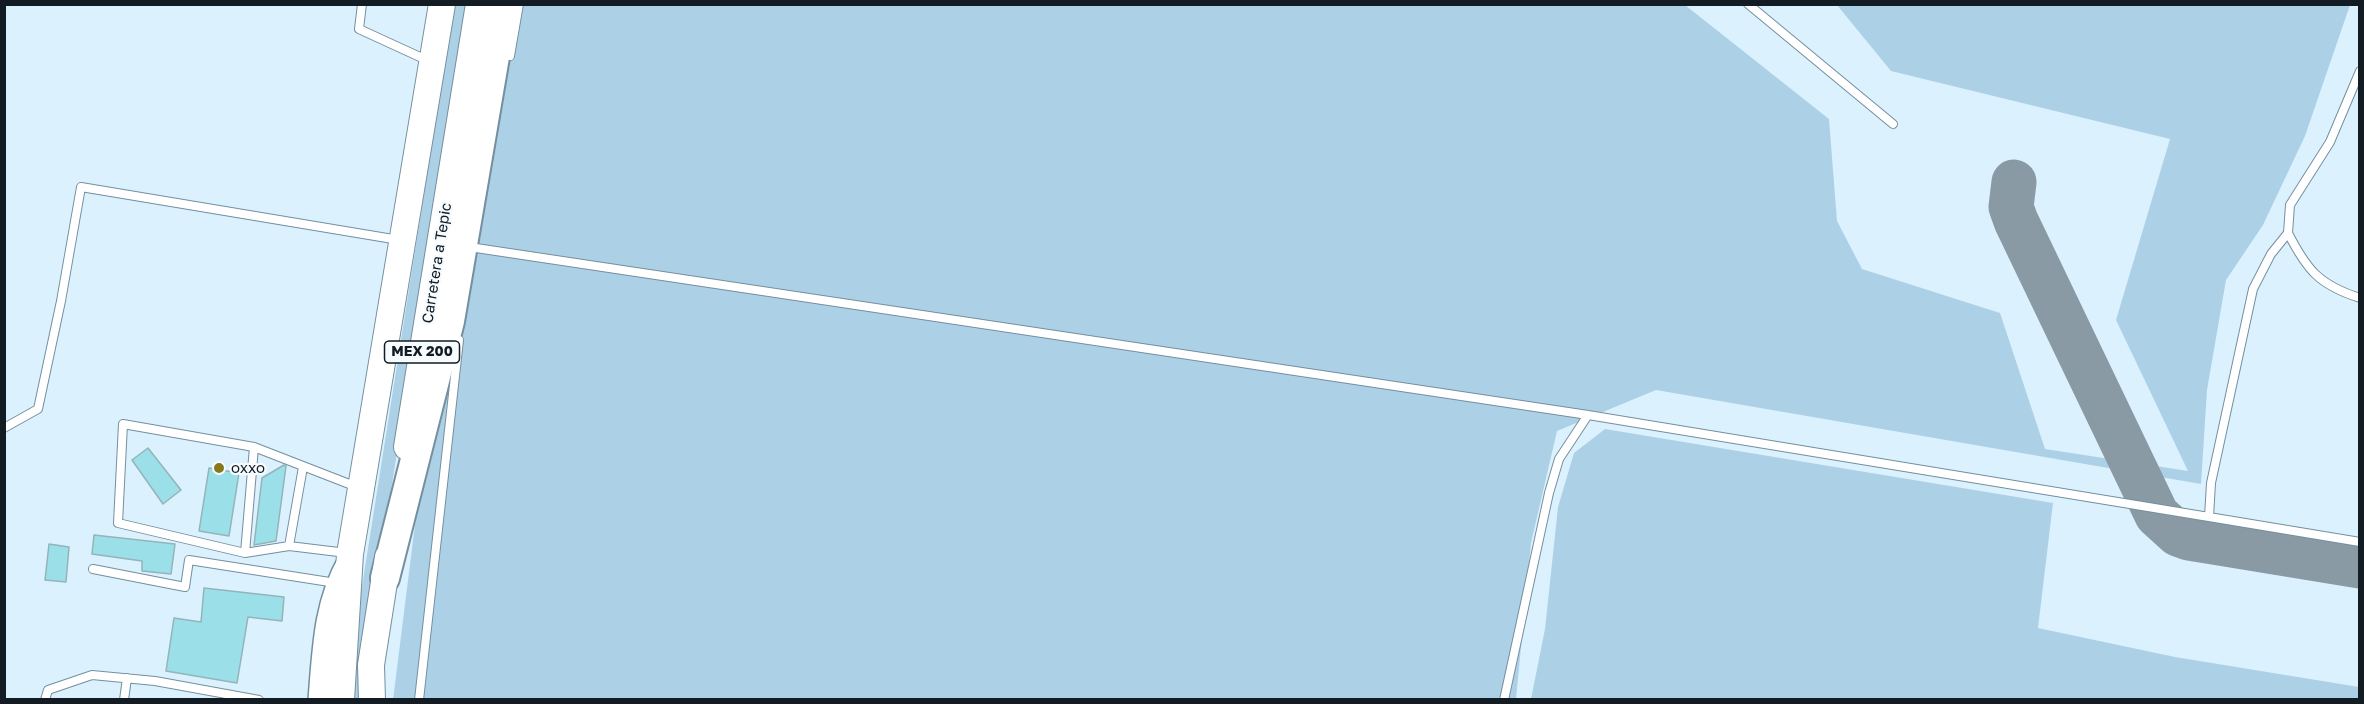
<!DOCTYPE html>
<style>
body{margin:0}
#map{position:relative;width:2364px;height:704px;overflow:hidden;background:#dbf1fe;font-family:"Golos Text",sans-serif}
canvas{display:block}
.frame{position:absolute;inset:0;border:6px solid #121c22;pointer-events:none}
</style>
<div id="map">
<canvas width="2364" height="704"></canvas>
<div class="frame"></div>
</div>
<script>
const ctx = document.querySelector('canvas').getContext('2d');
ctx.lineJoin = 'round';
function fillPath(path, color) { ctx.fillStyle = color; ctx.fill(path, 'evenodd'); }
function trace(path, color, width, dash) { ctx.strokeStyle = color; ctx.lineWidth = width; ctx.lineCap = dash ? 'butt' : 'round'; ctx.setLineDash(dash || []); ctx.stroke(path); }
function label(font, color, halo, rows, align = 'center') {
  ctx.font = font + ' "Golos Text",sans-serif'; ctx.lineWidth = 4.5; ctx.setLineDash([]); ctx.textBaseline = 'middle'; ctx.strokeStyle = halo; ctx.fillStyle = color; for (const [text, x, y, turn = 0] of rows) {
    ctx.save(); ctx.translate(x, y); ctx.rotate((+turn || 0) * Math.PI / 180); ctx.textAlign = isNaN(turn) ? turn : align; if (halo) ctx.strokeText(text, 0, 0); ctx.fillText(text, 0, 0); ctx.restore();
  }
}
fillPath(new Path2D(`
 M454,5H468L373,604L364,699L353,700L360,599Z
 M494,5H1685L1829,119L1837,221L1862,269L2000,313L2045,449L2188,471L2116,320L2170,139L1891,71L1837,5H2350L2305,136L2263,225L2226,280L2207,390L2201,484L1656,390L1557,431L1531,543L1516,699L393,700L432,389Z
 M1605,429L2053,503L2038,628L2175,657L2359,687V699H1531L1545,629L1558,507L1574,453Z`), '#acd1e6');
trace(new Path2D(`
 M2014,182L2011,207L2016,221L2157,515L2178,534L2189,538L2360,566`), '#899aa4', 45);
const building = new Path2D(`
 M148,448L181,490L163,504L132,460Z
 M284,465L286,466L276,541L254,545L262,478Z
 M209,468L239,473L229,536L199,531Z
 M94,535L175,544L171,574L142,571V561L92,554Z
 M49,544L69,547L66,582L45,580Z
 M204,588L284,597L282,621L248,617L237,683L166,671L174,618L201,622Z`);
fillPath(building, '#9bdfe9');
trace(building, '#93b4b9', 1.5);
const service = new Path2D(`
 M362,4L359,29L420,57
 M1748,4L1893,124
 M510,56L519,4
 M2288,233C2307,270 2319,285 2360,298
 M476,248L1588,415L2209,517L2211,483L2253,289L2271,254L2288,233L2290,205L2330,142L2360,71
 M4,428L38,409L61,301L81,187L399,240
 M2209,517L2360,542
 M289,546L303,467
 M245,553L254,447
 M347,553L289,546L245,553L118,523L123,424L254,447L357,487
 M93,569L185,587L189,560L336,583
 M45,700L48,690L92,675L155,681L259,700
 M124,700L127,678
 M419,700L459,340
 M1504,700L1549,493L1559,459L1588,415`);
const secondary = new Path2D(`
 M319,700C323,650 324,603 349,560`);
const trunk = new Path2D(`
 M407,447L479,4
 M341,700L350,554L442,4
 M372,700L371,665L388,557`);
const motorway = new Path2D(`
 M385,578L450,321L504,4`);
trace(service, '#758f9e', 10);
trace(secondary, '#758f9e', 24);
trace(trunk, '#758f9e', 28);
trace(motorway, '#758f9e', 32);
trace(service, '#fff', 8);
trace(secondary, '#fff', 21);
trace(trunk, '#fff', 26);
trace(motorway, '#fff', 28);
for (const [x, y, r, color] of [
 [219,468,6,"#88781c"]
]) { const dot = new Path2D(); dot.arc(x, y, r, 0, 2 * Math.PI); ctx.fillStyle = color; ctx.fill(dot); trace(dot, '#f6fbff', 2); }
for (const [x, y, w] of [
 [422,352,75]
]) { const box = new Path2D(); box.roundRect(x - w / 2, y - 11, w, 22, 4.5); ctx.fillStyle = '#f6fbff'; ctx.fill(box); trace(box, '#121c22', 1.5); }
label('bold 14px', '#121c22', null, [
 ["MEX 200",422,352]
]);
label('15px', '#121c22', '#f6fbff', [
 ["Carretera a Tepic",437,263,-81]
]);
label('15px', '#121c22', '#f6fbff', [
 ["oxxo",231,468]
], 'left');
</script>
